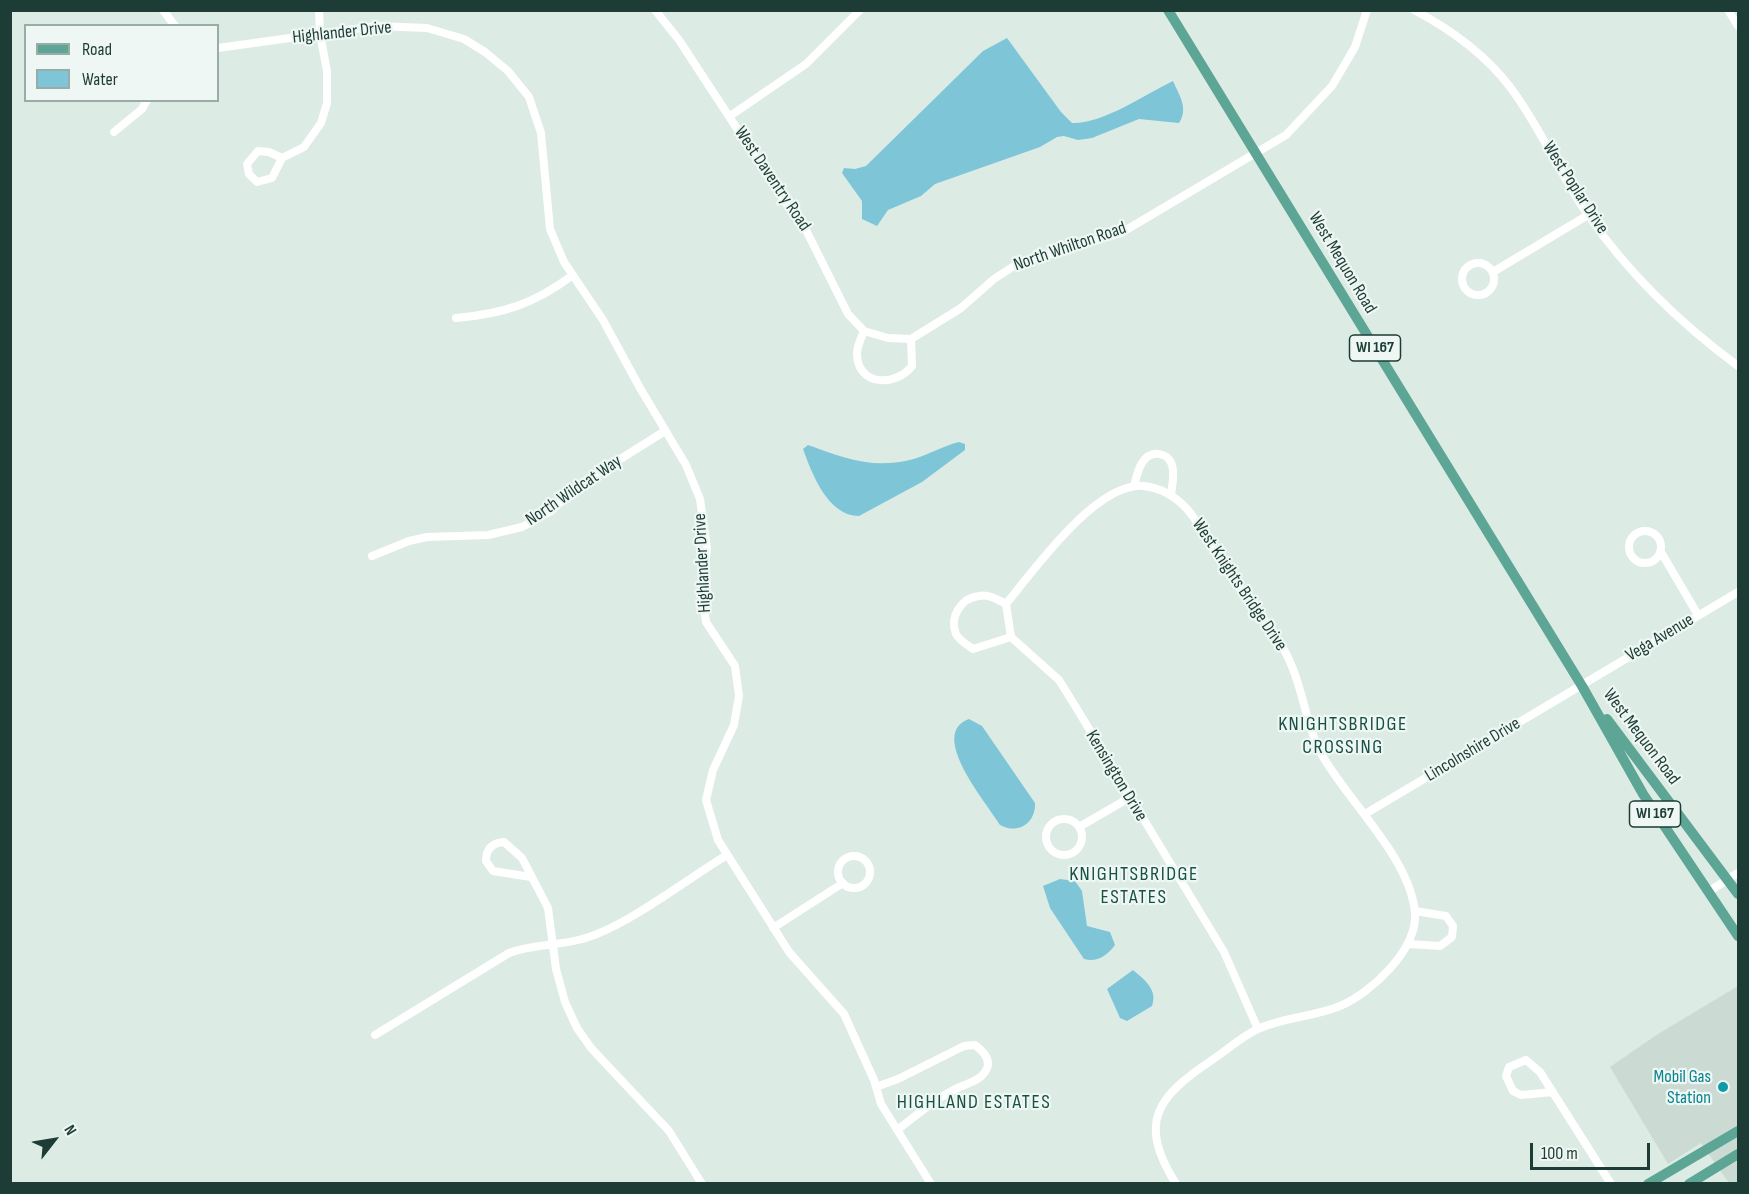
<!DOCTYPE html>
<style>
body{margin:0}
#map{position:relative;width:1749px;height:1194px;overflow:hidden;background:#ddebe5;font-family:"Sofia Sans Condensed",sans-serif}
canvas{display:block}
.frame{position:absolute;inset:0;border:12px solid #1d3c35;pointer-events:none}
.legend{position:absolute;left:24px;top:24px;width:195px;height:78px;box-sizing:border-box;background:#eef7f3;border:2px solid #9aaca7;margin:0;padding:8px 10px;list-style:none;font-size:18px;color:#1d3c35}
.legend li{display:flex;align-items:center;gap:12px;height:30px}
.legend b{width:30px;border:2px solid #9aaca7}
.north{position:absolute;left:24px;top:1110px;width:60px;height:60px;-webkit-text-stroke:4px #eef7f3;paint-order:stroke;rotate:59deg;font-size:16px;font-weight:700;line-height:24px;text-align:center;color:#1d3c35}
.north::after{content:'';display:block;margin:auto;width:21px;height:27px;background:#1d3c35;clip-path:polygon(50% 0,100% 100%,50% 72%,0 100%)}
.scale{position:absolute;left:1530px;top:1143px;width:120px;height:27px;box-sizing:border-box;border:3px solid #1d3c35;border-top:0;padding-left:8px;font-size:18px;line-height:21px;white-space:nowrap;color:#1d3c35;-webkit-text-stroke:4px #eef7f3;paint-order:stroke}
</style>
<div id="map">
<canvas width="1749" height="1194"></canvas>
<div class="frame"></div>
<ul class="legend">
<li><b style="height:8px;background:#5da695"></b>Road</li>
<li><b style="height:16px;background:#7ec6d7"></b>Water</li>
</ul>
<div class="north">N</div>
<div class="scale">100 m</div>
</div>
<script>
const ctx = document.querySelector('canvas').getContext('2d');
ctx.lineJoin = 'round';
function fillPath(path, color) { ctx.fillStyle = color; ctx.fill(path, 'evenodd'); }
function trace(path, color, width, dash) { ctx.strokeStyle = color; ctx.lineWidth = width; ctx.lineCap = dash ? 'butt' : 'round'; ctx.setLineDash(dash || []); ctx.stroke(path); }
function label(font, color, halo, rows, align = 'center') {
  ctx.font = font + ' "Sofia Sans Condensed",sans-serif'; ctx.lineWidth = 4.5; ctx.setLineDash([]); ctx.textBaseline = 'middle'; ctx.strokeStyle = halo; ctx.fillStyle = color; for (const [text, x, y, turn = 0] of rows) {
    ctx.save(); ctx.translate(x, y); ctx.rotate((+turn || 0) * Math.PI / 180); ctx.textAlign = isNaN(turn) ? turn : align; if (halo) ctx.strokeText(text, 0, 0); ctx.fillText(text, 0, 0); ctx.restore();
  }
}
fillPath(new Path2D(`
 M1738,986V1183H1729L1701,1143L1668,1164L1610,1067L1658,1034Z`), '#cbdbd4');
fillPath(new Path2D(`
 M1007,38L1061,112L1072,123C1103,124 1144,95 1173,81C1179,95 1189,108 1179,123L1139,119L1092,138L1078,140L1064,136L1057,137L1040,147L935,184L921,196L888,210L877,226L862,219V201L842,173L844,168L855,169L866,166L983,51Z
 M959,442L965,444V450L922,482L859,516C828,516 812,474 803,449L808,445C844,458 871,469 910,460C927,456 942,446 959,442Z
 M969,719L982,726L1035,803C1036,823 1018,835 1000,825C987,803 927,734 969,719Z
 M1060,879L1075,881L1082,891L1087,926L1110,932L1115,945C1108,955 1097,963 1084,959L1050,908L1043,886Z
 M1133,970C1145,980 1158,990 1152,1006L1127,1021L1120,1018L1107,989Z`), '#7ec6d7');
trace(new Path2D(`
 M163,10L175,26
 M655,10L679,40L785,202L805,228L848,314L864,331L888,338L911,339L961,308L994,279L1017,264L1121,233L1286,135L1332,86L1355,47L1367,10
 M1414,10C1450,29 1485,54 1510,87C1540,126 1559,174 1588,215C1629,274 1681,324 1738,366
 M1728,10L1738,26
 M218,48L376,26L427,28L464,39L485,52L508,71L529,97L541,133L550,229L564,262L603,320L640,388L686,465L700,499L707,548L702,595L706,622L735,666L739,696L734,725L713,770L706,800L718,840L789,952L844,1014L874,1080L881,1104L931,1184
 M730,116L806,64L860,10
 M114,132L142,109L147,100
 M282,158L269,152L258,151L247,164L249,174L257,182L272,178L282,158L304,147L321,123L327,103V71L320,34L319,10
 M1462 279a16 16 0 1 1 32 0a16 16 0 1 1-32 0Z
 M1493,272L1588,215
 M456,318C503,314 534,304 573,275
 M864,331C861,338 857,346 857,354C857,385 895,388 912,366L911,339
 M1134,486C1136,478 1138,469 1142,463C1150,450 1167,451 1172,465C1175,474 1172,486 1171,495
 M1629 547a16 16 0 1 1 32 0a16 16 0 1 1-32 0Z
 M1661,552L1698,615
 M372,556L409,541L427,537L488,535L522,527L551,511L579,485L665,431
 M1006,604C998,600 989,594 979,596C961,598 949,617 956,634C959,640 967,645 973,649L1011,637
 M1365,814L1738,592
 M1046 837a18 18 0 1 1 36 0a18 18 0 1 1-36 0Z
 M1079,827L1129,798
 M838 872a16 16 0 1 1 32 0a16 16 0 1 1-32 0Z
 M531,877L493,871L486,861C486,849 492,843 504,842L522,858L548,908L556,969L565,1002L577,1028L591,1048L669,1131L702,1184
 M1708,892L1738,873
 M773,928L843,883
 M1409,944L1440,946L1452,937L1453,926L1446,916L1415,911
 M375,1035L509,953C533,944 558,946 582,939C625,928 687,879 727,855
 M876,1087L898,1079L964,1046L975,1045C983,1051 993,1061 985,1072C980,1080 969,1083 960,1087C937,1097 917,1115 897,1130
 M1553,1092L1521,1095L1513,1091L1506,1076L1509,1067L1526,1060L1540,1072L1611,1184
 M1176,1184C1137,1122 1157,1097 1212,1060C1227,1050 1242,1036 1258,1029C1284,1017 1314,1017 1340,1006C1371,993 1417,950 1415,914C1412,860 1347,800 1322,755C1307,727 1304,697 1293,669C1279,632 1249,604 1227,571C1213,552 1203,527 1187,509C1176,497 1161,488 1144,486C1096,482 1034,570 1006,604L1011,637L1059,680L1077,709L1224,952L1258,1029`), '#fff', 8);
trace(new Path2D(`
 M1168,10L1582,686L1643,794L1738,936
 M1607,719L1738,894
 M1648,1184L1738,1131
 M1689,1184L1738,1154`), '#5da695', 10);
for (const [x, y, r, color] of [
 [1723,1087,6,"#0f9aa8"]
]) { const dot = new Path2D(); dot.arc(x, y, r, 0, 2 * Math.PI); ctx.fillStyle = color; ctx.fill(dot); trace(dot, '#eef7f3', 2); }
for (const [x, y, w] of [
 [1375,348,51],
 [1655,814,51]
]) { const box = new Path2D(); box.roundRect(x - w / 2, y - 13, w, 26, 4.5); ctx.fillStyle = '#eef7f3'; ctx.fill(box); trace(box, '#1d3c35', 1.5); }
label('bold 16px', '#1d3c35', null, [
 ["WI 167",1375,348],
 ["WI 167",1655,814]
]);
label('18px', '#1d3c35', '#eef7f3', [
 ["Highlander Drive",342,33,-6],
 ["West Daventry Road",772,179,56],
 ["West Poplar Drive",1575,188,57],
 ["North Whilton Road",1070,247,-19],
 ["West Mequon Road",1342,263,59],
 ["North Wildcat Way",574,491,-34],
 ["Highlander Drive",703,563,-93],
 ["West Knights Bridge Drive",1239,585,56],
 ["Vega Avenue",1660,638,-31],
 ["West Mequon Road",1641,737,53],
 ["Lincolnshire Drive",1473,750,-31],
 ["Kensington Drive",1116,776,59]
]);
label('18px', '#0d838f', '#eef7f3', [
 ["Mobil Gas",1711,1077],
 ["Station",1711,1098]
], 'right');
ctx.letterSpacing = '1.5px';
label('20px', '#185044', '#eef7f3', [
 ["KNIGHTSBRIDGE",1343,725],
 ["CROSSING",1343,748],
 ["KNIGHTSBRIDGE",1134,875],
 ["ESTATES",1134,898],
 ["HIGHLAND ESTATES",974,1103]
]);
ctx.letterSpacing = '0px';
</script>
